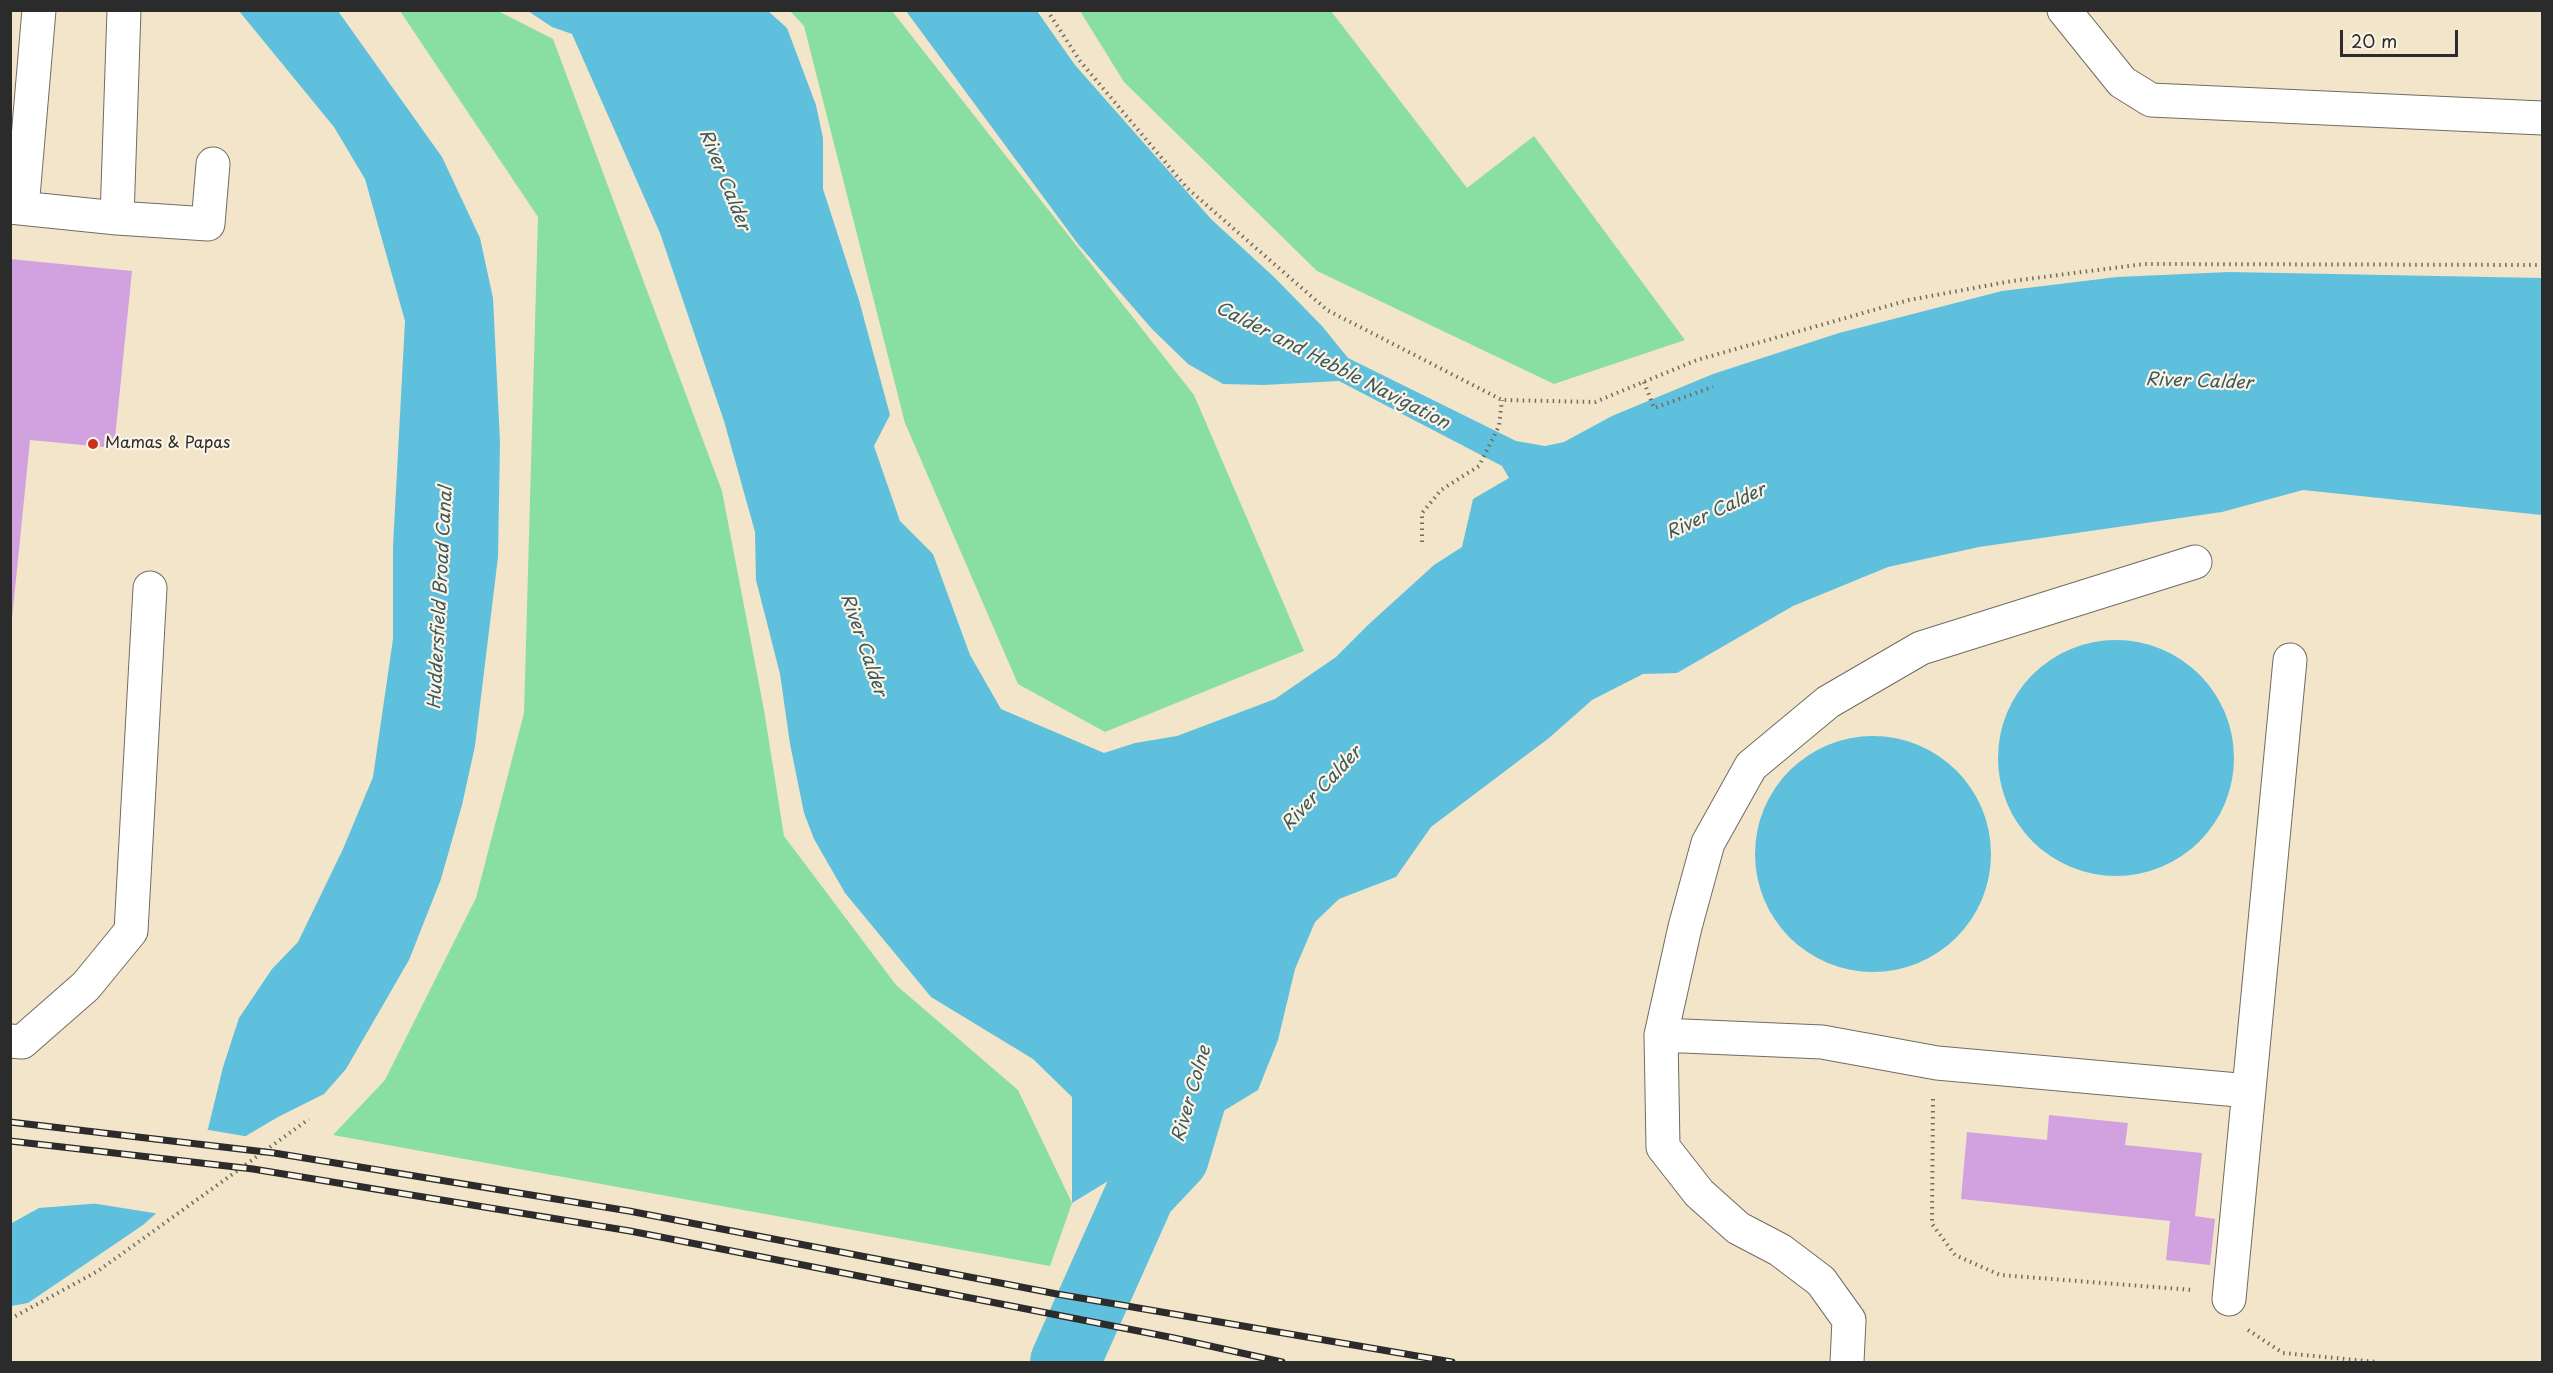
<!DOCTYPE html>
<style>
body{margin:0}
#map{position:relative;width:2553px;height:1373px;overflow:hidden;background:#f3e5c9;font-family:"Playpen Sans",sans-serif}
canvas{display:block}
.frame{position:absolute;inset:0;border:12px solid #2b2b2b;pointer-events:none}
.scale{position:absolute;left:2340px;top:30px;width:118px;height:27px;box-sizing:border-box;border:3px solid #2b2b2b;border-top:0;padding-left:8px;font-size:18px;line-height:21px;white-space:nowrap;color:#2b2b2b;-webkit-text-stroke:4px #fcf5e5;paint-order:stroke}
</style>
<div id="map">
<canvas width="2553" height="1373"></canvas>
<div class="frame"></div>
<div class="scale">20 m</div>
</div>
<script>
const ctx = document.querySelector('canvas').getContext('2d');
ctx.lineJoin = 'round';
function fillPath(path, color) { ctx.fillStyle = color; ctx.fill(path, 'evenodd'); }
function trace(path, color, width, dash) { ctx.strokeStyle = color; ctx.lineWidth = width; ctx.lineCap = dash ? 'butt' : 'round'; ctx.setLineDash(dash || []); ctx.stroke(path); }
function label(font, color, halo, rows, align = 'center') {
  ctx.font = font + ' "Playpen Sans",sans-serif'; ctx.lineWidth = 4.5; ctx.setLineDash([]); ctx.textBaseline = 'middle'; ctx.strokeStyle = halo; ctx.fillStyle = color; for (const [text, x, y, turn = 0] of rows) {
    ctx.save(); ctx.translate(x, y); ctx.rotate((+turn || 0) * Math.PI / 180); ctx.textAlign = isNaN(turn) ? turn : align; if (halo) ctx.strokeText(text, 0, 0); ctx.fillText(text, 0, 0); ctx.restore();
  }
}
fillPath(new Path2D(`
 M400,11H498L553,39L722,491L764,710L784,836L896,985L1018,1090L1072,1203L1050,1266L333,1135L385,1080L476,898L524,713L538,217Z
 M790,11H892L1194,395L1304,651L1105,732L1018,684L905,423L804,26Z
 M1080,11H1331L1467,188L1534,136L1685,340L1554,384L1317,271L1124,82Z`), '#89dfa2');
fillPath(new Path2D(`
 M239,11H338L442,157L480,238L493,298L500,442L498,557L475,746L462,805L441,879L409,960L346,1069L324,1094L278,1117L239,1140L143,1225L28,1303L11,1306L10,1224L39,1208L114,1202L208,1129L223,1067L239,1018L272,969L298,942L343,849L373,777L393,639V546L405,321L365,179L334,127Z
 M528,11H768L787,28L816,105L823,138V189L859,300L890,415L874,446L900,521L933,554L970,655L1001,709L1104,753L1135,743L1177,736L1275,699L1336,657L1369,624L1434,565L1462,547L1473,499L1509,478L1502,466L1339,381L1264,385L1223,384L1188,364L1152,329L1078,244L906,11H1037L1075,65L1211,219L1274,277L1322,326L1348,358L1516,441L1545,446L1564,442L1612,416L1713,374L1839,333L2002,291L2117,277L2229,272L2542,278V515L2303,490L2222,512L1979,547L1888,567L1793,606L1677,673L1643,674L1592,700L1549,738L1431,827L1396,877L1339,899L1315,922L1295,969L1278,1040L1258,1090L1072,1203V1097L1033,1059L931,997L845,893L814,839L804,813L790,744L780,674L756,580L755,532L724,421L660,233L572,34L552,27Z
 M1998 758a118 118 0 1 1 236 0a118 118 0 1 1-236 0Z
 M1755 854a118 118 0 1 1 236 0a118 118 0 1 1-236 0Z`), '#5fc0dd');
fillPath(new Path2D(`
 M203,1129L250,1137L160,1214L85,1202L113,1199Z`), '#f3e5c9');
trace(new Path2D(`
 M1065,1362L1141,1192L1174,1157L1208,1043`), '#5fc0dd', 70);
fillPath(new Path2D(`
 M10,259L132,271L114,448L30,440L12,619Z
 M2049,1115L2128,1123L2125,1145L2202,1153L2195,1216L2215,1219L2210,1265L2166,1260L2170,1221L1961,1199L1967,1132L2047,1140Z`), '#d1a2df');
const minor = new Path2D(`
 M2064,10L2122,82L2151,100L2542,118
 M10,207L117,218L124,10
 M22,208L39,10
 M117,218L208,224L213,164
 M1661,1035L1822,1042L1937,1063L2249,1091
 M10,1041L22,1042L86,986L131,931L150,588
 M2229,1299L2290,660
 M1847,1362L1849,1320L1821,1281L1780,1250L1738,1228L1699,1193L1663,1147L1661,1035L1685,927L1708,843L1751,766L1828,702L1921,648L2195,562`);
trace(minor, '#716c62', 35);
trace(new Path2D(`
 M1047,10L1080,61L1187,188L1327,310L1502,400L1595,402L1697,360L1909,300L2012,281L2144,264L2542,265
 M1644,382L1654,408L1713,387
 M1422,542V513L1441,490L1479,466L1499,426L1502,400
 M1933,1099L1932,1224L1955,1255L2000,1275L2193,1290
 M10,1319L98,1271L309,1119
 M2248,1330L2283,1353L2377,1362`), '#716c62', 4, [1.5, 4.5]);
trace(minor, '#fff', 33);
const rail = new Path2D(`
 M10,1122L274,1153L629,1211L1057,1294L1452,1362
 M10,1141L253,1169L630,1231L1174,1338L1282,1362`);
trace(rail, '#2b2b2b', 7);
trace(rail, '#fcf5e5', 4.5, [14]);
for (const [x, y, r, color] of [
 [93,444,6,"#c8321e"]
]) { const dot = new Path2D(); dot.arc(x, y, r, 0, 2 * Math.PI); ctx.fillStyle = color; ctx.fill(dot); trace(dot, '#fcf5e5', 2); }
label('16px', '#2b2b2b', '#fcf5e5', [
 ["Mamas & Papas",105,444]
], 'left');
label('italic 18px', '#3b5860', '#fcf5e5', [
 ["River Calder",724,180,68],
 ["Calder and Hebble Navigation",1332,366,27],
 ["River Calder",2199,382,2],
 ["River Calder",1716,512,-25],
 ["Huddersfield Broad Canal",441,598,-87],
 ["River Calder",863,645,71],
 ["River Calder",1322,789,-47],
 ["River Colne",1192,1094,-74]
]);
</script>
